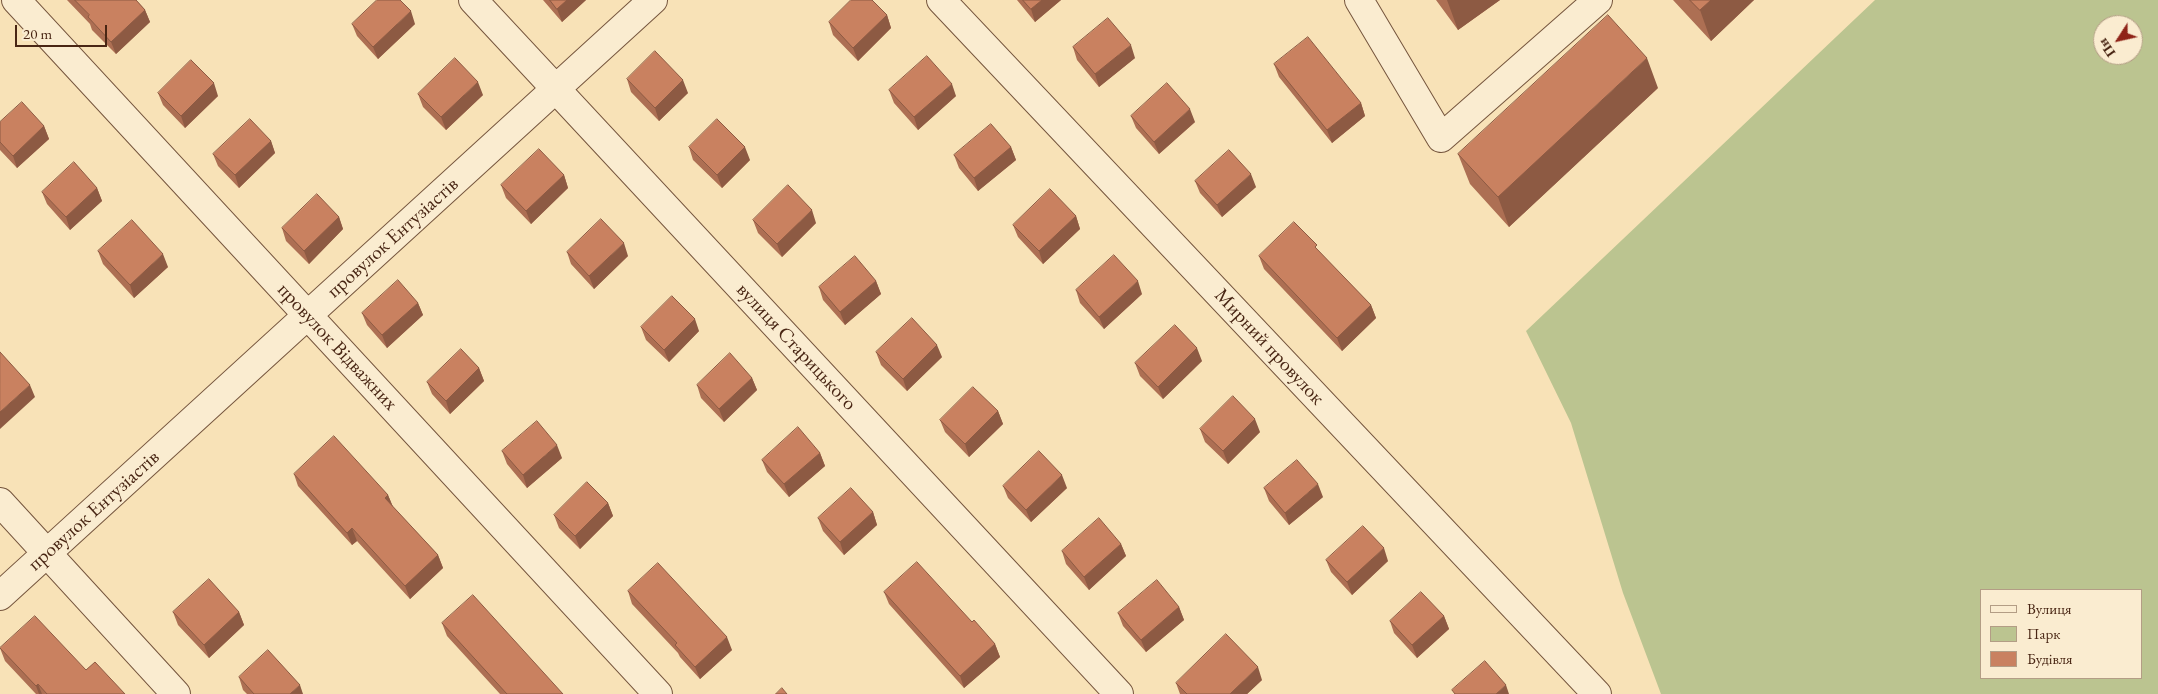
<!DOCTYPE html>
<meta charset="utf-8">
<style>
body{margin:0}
#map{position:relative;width:2158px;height:694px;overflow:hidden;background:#f8e2b7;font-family:"EB Garamond",serif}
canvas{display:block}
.legend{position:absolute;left:1980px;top:589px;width:162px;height:90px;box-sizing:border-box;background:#faecd0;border:1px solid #b39d85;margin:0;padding:6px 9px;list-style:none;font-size:15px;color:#492614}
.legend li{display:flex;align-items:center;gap:10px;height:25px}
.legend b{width:25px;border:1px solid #b39d85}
.north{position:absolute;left:2093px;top:15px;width:50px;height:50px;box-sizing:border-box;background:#faecd0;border:1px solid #b39d85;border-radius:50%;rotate:235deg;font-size:14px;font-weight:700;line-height:20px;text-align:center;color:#492614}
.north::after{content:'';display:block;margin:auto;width:18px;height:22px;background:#8f2418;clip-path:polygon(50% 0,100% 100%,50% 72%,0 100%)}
.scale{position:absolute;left:15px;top:25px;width:92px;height:22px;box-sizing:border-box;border:2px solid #492614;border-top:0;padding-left:6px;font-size:15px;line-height:18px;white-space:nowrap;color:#492614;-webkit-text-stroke:4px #faecd0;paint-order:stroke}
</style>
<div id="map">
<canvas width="2158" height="694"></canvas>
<ul class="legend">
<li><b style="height:6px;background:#faecd0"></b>Вулиця</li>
<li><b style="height:14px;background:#bbc490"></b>Парк</li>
<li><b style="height:14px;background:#c98160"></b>Будівля</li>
</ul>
<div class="north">Пн</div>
<div class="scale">20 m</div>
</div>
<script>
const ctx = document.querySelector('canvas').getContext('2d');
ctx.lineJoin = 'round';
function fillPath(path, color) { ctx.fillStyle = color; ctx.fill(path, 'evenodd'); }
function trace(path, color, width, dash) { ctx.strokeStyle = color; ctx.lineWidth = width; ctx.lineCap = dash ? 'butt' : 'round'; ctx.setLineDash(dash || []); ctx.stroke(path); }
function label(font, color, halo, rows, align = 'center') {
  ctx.font = font + ' "EB Garamond",serif'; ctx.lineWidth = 4; ctx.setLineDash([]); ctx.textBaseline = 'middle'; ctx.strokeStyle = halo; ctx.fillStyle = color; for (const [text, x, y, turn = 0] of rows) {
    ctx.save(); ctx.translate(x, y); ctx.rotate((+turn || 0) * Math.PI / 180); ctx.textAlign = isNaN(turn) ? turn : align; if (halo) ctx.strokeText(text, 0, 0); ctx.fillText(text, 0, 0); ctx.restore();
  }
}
fillPath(new Path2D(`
 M1875,0H2158V694H1661L1623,593L1571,423L1526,331ZM2103,25H2133V55H2103ZM1982,590H2142V678H1982Z`), '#bbc490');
const minor = new Path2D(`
 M16,0L658,694
 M473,0L1119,694
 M941,0L1597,694
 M1359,0L1441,138L1598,0
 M0,502L176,694
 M0,596L653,0`);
trace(minor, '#75553d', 30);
trace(minor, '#faecd0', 28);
fillPath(new Path2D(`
 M67,0H136L145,10L150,22L116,54L92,30L90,24Z
 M543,0H586L562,22Z
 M1017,0H1061L1035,22Z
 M1436,0H1500L1458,30Z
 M1673,0H1754L1711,41Z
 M887,15L891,28L858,61L833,35L829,22Z
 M352,24H415L378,59L357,36Z
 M1073,47L1135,58L1099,87L1077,60Z
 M1274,64L1361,103L1365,116L1332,143L1279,77Z
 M627,79L688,93L659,121L631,92Z
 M1658,88L1509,227L1470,184L1458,154Z
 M889,90L956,96L918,130L894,103Z
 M158,93L218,96L185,128L163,105Z
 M418,94L483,95L446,130L423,107Z
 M1131,116L1195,122L1159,154L1136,128Z
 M0,122L44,126L49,139L17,168L0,150Z
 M271,141L275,153L239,188L218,166L213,154Z
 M689,147L750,160L722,188L693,160Z
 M1011,147L1016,160L978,191L959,168L954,155Z
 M564,175L568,188L531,224L506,198L501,185Z
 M1195,181L1256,187L1222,217L1200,193Z
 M97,188L102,201L70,230L47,204L42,192Z
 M1076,216L1080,229L1043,264L1018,237L1013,225Z
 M339,217L343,229L309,264L286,241L282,228Z
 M753,220L816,223L782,257L758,233Z
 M98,251L168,267L134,298L103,264Z
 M567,252L628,256L594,289L571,264Z
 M1319,252L1371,305L1376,318L1342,351L1264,269L1259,256Z
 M876,281L881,294L845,325L823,300L819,287Z
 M1076,290L1142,294L1104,329L1080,303Z
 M418,303L423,315L387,348L367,325L362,313Z
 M641,327L699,331L669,362L646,340Z
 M876,352L942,357L907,391L881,365Z
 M1202,361L1163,399L1140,376L1135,363Z
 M479,368L484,381L450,414L432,394L427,382Z
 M752,378L757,390L724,422L701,398L697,385Z
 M998,411L1003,424L969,457L945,432L940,420Z
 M1200,429L1260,432L1228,464L1205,442Z
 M502,451L562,458L527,488L507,464Z
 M820,453L825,466L789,497L767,472L762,460Z
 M294,474L388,495L393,507L438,555L443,568L410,599L357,541L352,545L298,486Z
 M1003,486L1067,488L1031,522L1008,498Z
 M1264,488L1323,497L1289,525L1269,501Z
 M608,503L613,516L580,549L559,528L554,515Z
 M873,512L877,525L844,555L823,531L818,518Z
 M1121,544L1126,556L1089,590L1066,564L1062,551Z
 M1326,560L1388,561L1352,595L1331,572Z
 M628,591L732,650L700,679L680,657L678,653L632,604Z
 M884,592L972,622L995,644L1000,657L964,688L889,604Z
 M1179,607L1184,620L1146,652L1123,626L1118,613Z
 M173,612H239L244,625L209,658L178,625Z
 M1444,616L1449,629L1417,658L1394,633L1390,621Z
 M442,623L563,694H500L447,636Z
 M0,648L86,670L125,694H36L5,661Z
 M239,677L303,694H247L243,690Z
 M1262,680L1247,694H1180L1176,683Z`), '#ad6f53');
fillPath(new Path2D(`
 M567,0H586L562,22L557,9Z
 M1042,0H1061L1035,22L1031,9Z
 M1447,0H1500L1458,30Z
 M1711,0H1754L1711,41L1700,10Z
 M145,10L150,22L116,54L111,42Z
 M411,11L415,24L378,59L373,47Z
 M887,15L891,28L858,61L853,48Z
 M1131,45L1135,58L1099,87L1095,74Z
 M1647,58L1658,88L1509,227L1498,197Z
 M683,80L688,93L659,121L655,108Z
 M478,82L483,95L446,130L441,117Z
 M214,83L218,96L185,128L181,116Z
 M952,84L956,96L918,130L914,117Z
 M1361,103L1365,116L1332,143L1327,130Z
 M1190,109L1195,122L1159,154L1154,142Z
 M44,126L49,139L17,168L13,156Z
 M271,141L275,153L239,188L235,175Z
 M745,147L750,160L722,188L717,175Z
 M1011,147L1016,160L978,191L974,178Z
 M1251,174L1256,187L1222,217L1217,205Z
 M564,175L568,188L531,224L526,211Z
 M97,188L102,201L70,230L66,217Z
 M812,210L816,223L782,257L777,244Z
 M1076,216L1080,229L1043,264L1039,251Z
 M339,217L343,229L309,264L304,251Z
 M624,243L628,256L594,289L589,276Z
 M163,254L168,267L134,298L130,285Z
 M876,281L881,294L845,325L840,312Z
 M1138,281L1142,294L1104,329L1099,317Z
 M418,303L423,315L387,348L382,335Z
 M1371,305L1376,318L1342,351L1337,338Z
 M695,319L699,331L669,362L664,350Z
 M937,345L942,357L907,391L903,379Z
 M1197,348L1202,361L1163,399L1158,387Z
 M479,368L484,381L450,414L446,401Z
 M752,378L757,390L724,422L719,409Z
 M30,385L35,397L0,429V412Z
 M998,411L1003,424L969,457L965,444Z
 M1255,419L1260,432L1228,464L1223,451Z
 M557,445L562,458L527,488L523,475Z
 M820,453L825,466L789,497L784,484Z
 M1062,475L1067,488L1031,522L1026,510Z
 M1318,484L1323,497L1289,525L1285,513Z
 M388,495L393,507L385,498Z
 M608,503L613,516L580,549L575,536Z
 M873,512L877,525L844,555L840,542Z
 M352,528L357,541L352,545L347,533Z
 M1121,544L1126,556L1089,590L1084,577Z
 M1384,548L1388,561L1352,595L1347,582Z
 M438,555L443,568L410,599L405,586Z
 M1179,607L1184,620L1146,652L1141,640Z
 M239,612L244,625L209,658L204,645Z
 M1444,616L1449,629L1417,658L1412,645Z
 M727,637L732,650L700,679L695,667Z
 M995,644L1000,657L964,688L960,676Z
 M1258,667L1262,680L1247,694H1230Z
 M38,684L42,694H39L36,686Z
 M300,685L303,694H290Z
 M1506,685L1509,694H1496Z`), '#8d5a43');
const building = new Path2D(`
 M75,0H136L145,10L111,42L88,17L89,15Z
 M377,0H400L411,11L373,47L352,24Z
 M550,0H567L557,9Z
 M851,0H872L887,15L853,48L829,22Z
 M1023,0H1042L1031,9Z
 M1690,0H1711L1700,10Z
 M1608,15L1647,58L1498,197L1458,154Z
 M1108,18L1131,45L1095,74L1073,47Z
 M1308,37L1361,103L1327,130L1274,64Z
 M655,51L683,80L655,108L627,79Z
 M927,56L952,84L914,117L889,90Z
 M455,58L478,82L441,117L418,94Z
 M191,60L214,83L181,116L158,93Z
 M1167,83L1190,109L1154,142L1131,116Z
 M22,102L44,126L13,156L0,142V122Z
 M250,119L271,141L235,175L213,154Z
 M717,119L745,147L717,175L689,147Z
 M991,124L1011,147L974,178L954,155Z
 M539,149L564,175L526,211L501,185Z
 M1229,150L1251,174L1217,205L1195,181Z
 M74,162L97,188L66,217L42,192Z
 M788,185L812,210L777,244L753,220Z
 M1050,189L1076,216L1039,251L1013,225Z
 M317,194L339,217L304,251L282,228Z
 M601,219L624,243L589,276L567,252Z
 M132,220L163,254L130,285L98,251Z
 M1294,222L1317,245L1315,247L1371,305L1337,338L1259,256Z
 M1114,255L1138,281L1099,317L1076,290Z
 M855,256L876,281L840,312L819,287Z
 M398,280L418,303L382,335L362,313Z
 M672,296L695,319L664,350L641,327Z
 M912,318L937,345L903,379L876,352Z
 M1175,325L1197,348L1158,387L1135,363Z
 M461,349L479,368L446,401L427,382Z
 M0,352L30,385L0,412Z
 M730,353L752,378L719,409L697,385Z
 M973,387L998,411L965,444L940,420Z
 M1233,396L1255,419L1223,451L1200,429Z
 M537,421L557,445L523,475L502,451Z
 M798,427L820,453L784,484L762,460Z
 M334,436L388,495L385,498L438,555L405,586L352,528L347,533L294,474Z
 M1039,451L1062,475L1026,510L1003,486Z
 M1297,460L1318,484L1285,513L1264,488Z
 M587,482L608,503L575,536L554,515Z
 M851,488L873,512L840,542L818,518Z
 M1099,518L1121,544L1084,577L1062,551Z
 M1363,526L1384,548L1347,582L1326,560Z
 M917,562L972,622L974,620L995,644L960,676L884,592Z
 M658,563L727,637L695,667L675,645L677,643L628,591Z
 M209,579L239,612L204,645L173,612Z
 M1157,580L1179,607L1141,640L1118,613Z
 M1421,592L1444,616L1412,645L1390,621Z
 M473,595L563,694H507L442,623Z
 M35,616L86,670L95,662L125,694H47L38,684L36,686L0,648Z
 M1226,634L1258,667L1230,694H1187L1176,683Z
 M268,650L300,685L290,694H254L239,677Z
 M1485,661L1506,685L1496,694H1455L1452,690Z
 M782,688L787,694H776Z`);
fillPath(building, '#c98160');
trace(building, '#8d5a43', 1);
label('20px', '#492614', '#faecd0', [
 ["провулок Ентузіастів",393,238,-42],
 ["провулок Відважних",337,347,47],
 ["вулиця Старицького",796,347,47],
 ["Мирний провулок",1269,347,47],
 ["провулок Ентузіастів",94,511,-42]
]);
</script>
